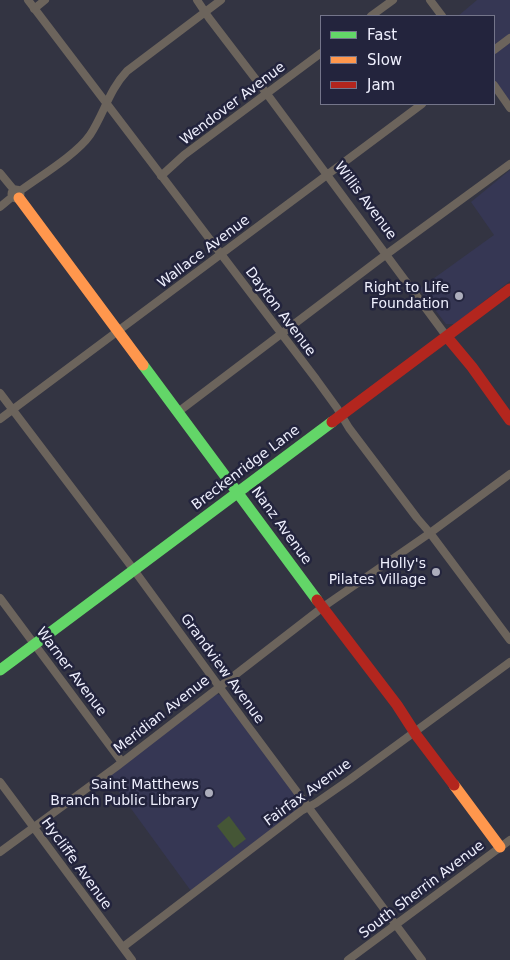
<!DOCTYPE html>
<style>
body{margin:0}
#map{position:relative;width:510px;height:960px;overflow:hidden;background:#333442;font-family:"DejaVu Sans",sans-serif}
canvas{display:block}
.legend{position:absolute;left:320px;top:15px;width:175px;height:90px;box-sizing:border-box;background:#23243d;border:1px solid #74758a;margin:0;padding:6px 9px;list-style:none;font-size:15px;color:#eeeffd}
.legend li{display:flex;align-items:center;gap:10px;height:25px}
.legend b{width:25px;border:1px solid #74758a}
</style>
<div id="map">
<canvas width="510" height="960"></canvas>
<ul class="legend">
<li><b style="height:6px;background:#63d668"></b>Fast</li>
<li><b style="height:6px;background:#ff974d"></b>Slow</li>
<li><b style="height:6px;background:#b3261e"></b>Jam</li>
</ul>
</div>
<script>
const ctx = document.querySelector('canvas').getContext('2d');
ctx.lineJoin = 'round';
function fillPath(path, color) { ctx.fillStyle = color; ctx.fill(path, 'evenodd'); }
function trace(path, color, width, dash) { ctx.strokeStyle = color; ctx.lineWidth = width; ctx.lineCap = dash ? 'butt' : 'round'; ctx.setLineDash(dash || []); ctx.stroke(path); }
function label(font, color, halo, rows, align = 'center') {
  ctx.font = font + ' "DejaVu Sans",sans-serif'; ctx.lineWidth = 5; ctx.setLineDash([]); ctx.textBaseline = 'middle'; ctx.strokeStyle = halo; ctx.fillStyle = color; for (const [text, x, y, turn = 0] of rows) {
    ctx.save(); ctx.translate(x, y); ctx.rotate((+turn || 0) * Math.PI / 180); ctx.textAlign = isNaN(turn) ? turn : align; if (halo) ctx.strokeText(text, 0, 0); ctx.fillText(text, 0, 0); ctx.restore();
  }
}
fillPath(new Path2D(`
 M477,0H510V102L494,79V16H458Z
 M510,170V281L455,324H446L419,289L494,235L471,202Z
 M216,694L223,696L301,801L300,809L191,891L108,777Z`), '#363754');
fillPath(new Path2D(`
 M229,816L246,839L234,848L217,826Z`), '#455636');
trace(new Path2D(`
 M28,0L316,379L337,408L349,428L417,518L430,533L510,640
 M197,0L209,18L267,94L447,337
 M430,0L442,16
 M34,9L45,0
 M371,16L393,0
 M494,50L510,38
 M494,85L510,108
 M0,173L14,190
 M161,176L184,155L321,53
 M11.5 194a4.5 4.5 0 1 1 9 0a4.5 4.5 0 1 1-9 0Z
 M20,191C39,177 77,154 90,135C104,114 109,90 127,71L221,0
 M0,207L12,197
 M0,393L134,570L245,722L422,960
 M178,412L380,259L510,164
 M0,419L422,104
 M0,598L122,762
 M0,782L132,960
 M0,852L116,767L323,607L430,533L510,474
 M123,947L301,811L316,803L349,780L510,662
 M348,960L510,840`), '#6c645c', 8);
trace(new Path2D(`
 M143,365L317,600
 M0,670L332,422`), '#63d668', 11);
trace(new Path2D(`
 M19,198L143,365
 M454,785L500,847`), '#ff974d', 11);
trace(new Path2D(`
 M447,337L472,367L510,420
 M332,422L510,289
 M317,600L397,705L417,736L454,785`), '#b3261e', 11);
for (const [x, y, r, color] of [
 [459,296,5,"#adaebc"],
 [436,572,5,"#adaebc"],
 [209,793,5,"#adaebc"]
]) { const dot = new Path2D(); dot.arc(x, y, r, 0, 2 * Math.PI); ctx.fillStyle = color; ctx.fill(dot); trace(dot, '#23243d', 2); }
label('14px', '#eeeffd', '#23243d', [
 ["Wendover Avenue",233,104,-37],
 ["Willis Avenue",365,201,53],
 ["Wallace Avenue",204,252,-37],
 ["Dayton Avenue",280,312,53],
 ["Breckenridge Lane",246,468,-37],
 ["Nanz Avenue",281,526,54],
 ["Grandview Avenue",222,669,54],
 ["Warner Avenue",71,672,53],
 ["Meridian Avenue",162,715,-38],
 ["Fairfax Avenue",308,793,-36],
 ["Hycliffe Avenue",76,864,54],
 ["South Sherrin Avenue",422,890,-37]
]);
label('14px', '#eeeffd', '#23243d', [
 ["Right to Life",449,288],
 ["Foundation",449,304],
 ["Holly's",426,564],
 ["Pilates Village",426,580],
 ["Saint Matthews",199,785],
 ["Branch Public Library",199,801]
], 'right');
</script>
